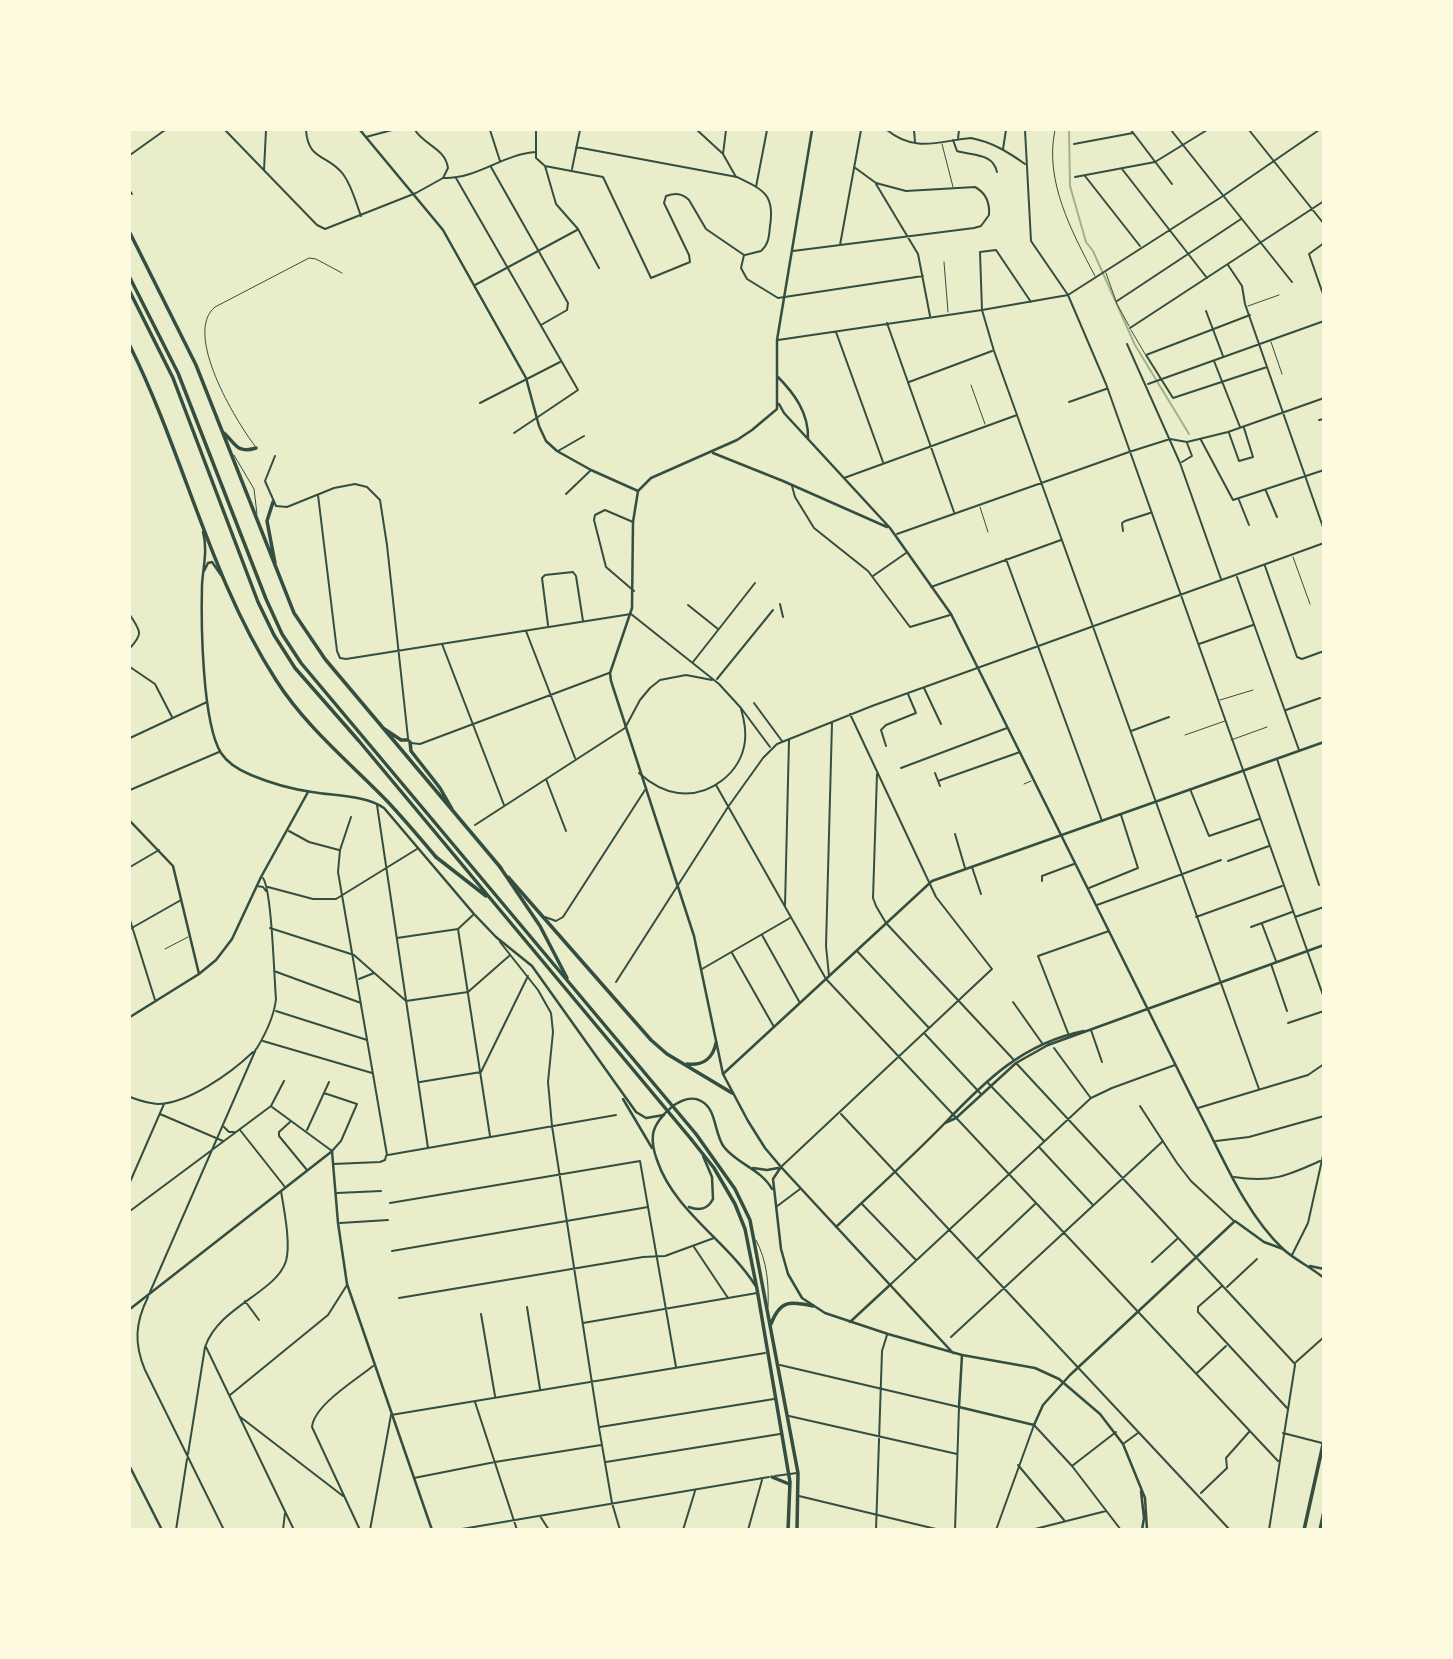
<!DOCTYPE html>
<style>
body{margin:0}
#map{position:relative;width:1453px;height:1659px;overflow:hidden;background:#e9edc9;font-family:Merriweather,serif}
canvas{display:block}
.frame{position:absolute;inset:0;border:131px solid #fefae0;pointer-events:none}
</style>
<div id="map">
<canvas width="1453" height="1659"></canvas>
<div class="frame"></div>
</div>
<script>
const ctx = document.querySelector('canvas').getContext('2d');
ctx.lineJoin = 'round';
function trace(path, color, width, dash) { ctx.strokeStyle = color; ctx.lineWidth = width; ctx.lineCap = dash ? 'butt' : 'round'; ctx.setLineDash(dash || []); ctx.stroke(path); }
trace(new Path2D(`
 M1069,130L1070,186L1086,242L1093,251L1135,345L1189,434`), '#a3b18a', 2);
trace(new Path2D(`
 M1055,130C1044,181 1072,232 1095,276
 M942,144L953,187
 M944,262L948,312
 M1106,273L1117,304L1129,326
 M1248,306L1279,295
 M1131,330L1145,354
 M1271,342L1282,374
 M971,385L985,424
 M255,446C235,420 183,333 215,307L309,258L316,259L342,273
 M234,455L254,489L257,514
 M980,507L988,532
 M1293,557L1310,604
 M1220,700L1253,690
 M1185,735L1225,721
 M1231,740L1267,727
 M1024,784L1031,781
 M165,949L188,937
 M756,1240C767,1261 769,1283 768,1307`), '#344e41', 1);
trace(new Path2D(`
 M225,130L317,225L325,229L416,193L443,178L448,168C445,148 424,145 415,130
 M306,130C308,161 328,154 343,174C352,186 356,203 361,216
 M490,130L500,161
 M536,130V158L545,166L556,204L578,229L599,268
 M697,130L722,153
 M726,130L723,154L736,177
 M887,130C915,153 939,141 971,138C992,142 1008,152 1025,164
 M914,130L915,142
 M1025,130L1031,241L1068,295L1106,384L1324,998
 M1131,130L1172,184
 M1171,130L1292,282
 M1249,130L1324,224
 M366,137L392,130
 M958,139L959,130
 M953,140L957,151C973,156 993,153 997,172
 M1074,144L1133,133
 M576,147L737,177C764,190 775,195 770,226C769,236 769,244 761,251L745,255
 M1003,149L1006,130
 M130,155L165,130
 M545,166L603,177L651,278L690,262L689,255L664,203L666,196C675,193 682,193 689,200L706,229L744,255L741,268L747,279L778,298L923,276
 M491,167L568,303L567,310L541,325
 M572,169L580,130
 M1122,169L1207,278
 M264,170L266,130
 M1085,176L1140,246
 M1075,177L1155,162L1207,130
 M444,178C477,179 503,154 536,152
 M456,178L578,390L514,433
 M876,184L918,254L930,316
 M756,187L767,130
 M130,191L132,194
 M1324,243L1309,254L1324,297
 M840,245L861,130
 M793,251L974,228L981,226L989,215C990,202 986,193 975,187L906,191L876,183L854,167
 M1228,265L1242,286L1245,304L1324,530
 M475,285L577,230
 M1117,301L1241,219
 M1031,302L996,250L980,252L982,310L994,351L1259,1089
 M1206,311L1223,356
 M1250,315L1146,355L1173,398L1267,367
 M887,323L954,512
 M1130,328L1324,201
 M836,332L883,462
 M778,340L982,310L1068,295L1223,196L1319,130
 M1127,344L1180,463L1221,579
 M1214,361L1240,427
 M909,382L992,351
 M1148,384L1324,321
 M1069,402L1106,389
 M480,403L560,362
 M1319,420L1324,419
 M1229,433L1239,461L1253,457L1244,428
 M1201,440L1233,500L1324,470
 M558,451L584,436
 M275,456L265,481L276,506L287,507L334,488L355,484L367,487L380,500L387,545L408,738
 M1182,462L1192,456L1187,443
 M844,478L1017,415
 M792,486L795,497L814,528L868,571L910,627L950,615
 M1266,491L1277,517
 M566,494L590,471
 M318,495L337,651L340,658L346,659L631,614L719,684L741,708L770,747
 M1239,500L1249,525
 M633,522L605,510L595,515L594,520L606,567L634,591
 M1123,531L1122,523L1125,521L1150,513
 M897,534L1129,452L1170,439L1187,442L1228,432L1324,398
 M1006,559L1102,821
 M1265,566L1297,657L1302,659L1324,651
 M873,576L906,553
 M1237,577L1299,750
 M931,587L1061,540
 M780,604L783,617
 M688,605L718,629
 M130,615C140,631 144,633 130,648
 M548,625L542,578L545,575L573,572L576,576L583,621
 M526,631L575,758
 M442,644L504,805
 M1199,644L1253,625
 M693,662L755,583
 M130,667L155,684L172,717
 M717,679L773,610
 M924,688L941,724
 M754,703L782,741
 M1286,710L1320,698
 M1131,731L1169,717
 M130,738L207,702
 M411,743L420,744L609,673
 M886,746L881,730L886,725L916,713L908,694
 M1277,759L1319,885
 M901,768L1007,728
 M639,773C650,783 663,791 678,793C710,797 741,773 745,741C746,731 744,719 741,709
 M935,773L940,786
 M877,774L873,898L876,906L886,923L1013,1059
 M546,779L566,831
 M938,781L1020,752
 M716,785L826,979L1278,1461
 M1190,789L1209,836L1259,819
 M130,790L219,752
 M377,805L428,1148
 M351,817L340,850L338,872L387,1155
 M475,825L625,728L640,700L650,688L660,680L686,675L712,680
 M289,831L309,842L339,850
 M955,834L965,868
 M1228,861L1269,846
 M130,867L159,850
 M972,867L981,894
 M1042,881V876L1074,864
 M257,886L263,887L266,891
 M268,887L313,899H336L417,849
 M1089,888L1138,868L1121,815
 M1097,905L1221,860
 M785,906L789,740
 M545,917L556,921L563,917L645,790
 M1196,917L1282,886
 M1295,917L1324,907
 M130,920L155,1000
 M1262,924L1276,961
 M1251,927L1292,912
 M270,928L354,955L406,1001L468,992L509,956
 M130,929L181,900
 M458,929L490,1136
 M762,935L800,1003
 M397,938L458,929L473,915
 M500,942L538,990L551,1013L553,1032L548,1082L552,1126L599,1428L612,1503L620,1530
 M857,951L929,1028
 M732,953L774,1027
 M1271,964L1287,1011
 M702,969L790,918
 M274,971L361,1003
 M829,976L826,946L832,723
 M359,979L374,973
 M616,982L728,807L763,758L777,744L872,706L1324,543
 M1013,1002L1042,1043
 M276,1011L367,1040
 M1288,1023L1324,1011
 M1091,1030L1102,1062
 M1068,1033L1038,956L1109,931
 M925,1034L981,1094
 M263,1041L372,1073
 M257,1048C266,1033 274,1017 276,999C274,977 272,891 263,878
 M1054,1048L1090,1097
 M1016,1063L1295,1364
 M420,1082L481,1072L528,976
 M987,1082L1044,1141
 M130,1097C138,1100 148,1103 157,1104C188,1104 231,1073 253,1052
 M1140,1106L1177,1163L1191,1181L1234,1221
 M272,1107L332,1151L341,1141L357,1104L324,1093
 M1198,1108L1308,1075L1324,1064
 M160,1114L223,1141
 M841,1114L1230,1530
 M290,1122L279,1132V1136L307,1170
 M224,1127L229,1132H234
 M240,1130L285,1187
 M307,1130L329,1082
 M1216,1141L1249,1137L1324,1116
 M1039,1147L1092,1204
 M388,1155L616,1115
 M333,1164L380,1162L385,1160L386,1156
 M782,1166L992,969L936,897L850,714
 M1234,1177C1271,1183 1287,1176 1320,1161
 M130,1182L164,1104
 M337,1193L381,1191
 M390,1203L640,1161L676,1367
 M862,1204L916,1260
 M776,1207L800,1189
 M130,1211L271,1106L284,1081
 M340,1223L388,1220
 M694,1247L728,1298
 M392,1251L648,1207
 M1292,1255L1308,1223L1324,1151
 M978,1258L1035,1204
 M1152,1262L1177,1239
 M892,1283L1091,1098L1112,1088L1175,1065
 M1222,1286L1198,1307V1312L1287,1408
 M1227,1287L1257,1259
 M150,1292L256,1049
 M148,1297C135,1323 134,1344 145,1370L224,1530
 M399,1298L643,1257L665,1256L714,1238
 M245,1301L259,1320
 M527,1307L540,1389
 M481,1314L495,1396
 M583,1323L757,1293
 M951,1337L1163,1141
 M206,1347L294,1530
 M1296,1362L1324,1337
 M780,1365L959,1407L955,1530
 M1197,1373L1226,1346
 M230,1395L328,1315L347,1285
 M475,1402L517,1530
 M239,1416L343,1496
 M789,1416L957,1454
 M600,1427L774,1399
 M1283,1433L1322,1443
 M1123,1444L1138,1433
 M188,1454L205,1347C219,1306 276,1293 286,1261C291,1243 284,1210 281,1191
 M606,1462L780,1434
 M1018,1465L1064,1520
 M1072,1466L1116,1432
 M775,1476L797,1473
 M414,1478L495,1462L601,1445
 M1201,1493L1227,1468L1226,1458L1249,1432
 M799,1496L940,1530
 M540,1516L549,1530
 M176,1530L187,1459
 M283,1530L285,1513
 M360,1530L312,1427C314,1405 356,1380 373,1366
 M370,1530L391,1415L765,1353
 M456,1530L769,1477
 M683,1530L695,1491
 M748,1530L762,1480
 M876,1530L882,1351L887,1335
 M996,1530L1034,1425L1072,1466L1121,1530
 M1031,1530L1106,1511
 M1269,1530L1295,1365`), '#344e41', 2);
trace(new Path2D(`
 M360,130L443,230L526,378L539,426L546,441L557,451L591,470L638,491
 M203,532C208,550 203,567 202,585C201,623 202,722 221,753C228,764 239,770 251,775C270,783 291,789 312,792C334,796 365,795 384,808L474,914L496,937L532,966L636,1112L646,1118L664,1115
 M204,571L208,563L212,562L221,575
 M130,821L173,866L199,974
 M130,1017L199,974L216,960L232,939L261,877L308,792
 M723,1074L932,881L1324,742
 M623,1099L652,1148
 M332,1151L338,1223L347,1284L432,1530
 M130,1309L331,1152
 M850,1322L891,1284
 M962,1355L959,1407L1034,1425L1043,1405L1070,1375L1235,1221L1264,1242L1283,1249`), '#344e41', 2.5);
trace(new Path2D(`
 M812,130L777,340V409L752,430L737,440L651,478L638,491L633,522L632,608L610,673L611,681L694,936L723,1074L748,1121L765,1148L781,1167L953,1353
 M777,376C794,393 809,413 808,439
 M779,404L784,413L890,528L951,614L1197,1108C1222,1155 1244,1212 1283,1249C1295,1260 1311,1267 1324,1278
 M713,453L783,481L887,527
 M945,1123L956,1118L1016,1063L1048,1045L1324,945
 M781,1167L773,1179L781,1249L788,1274L802,1298L825,1313L888,1334L962,1355L1035,1368L1059,1379L1100,1414L1123,1444L1145,1498L1147,1530
 M753,1168L767,1170L778,1168
 M689,1207C699,1211 708,1209 713,1199L712,1177L703,1156
 M836,1227C872,1193 910,1159 944,1124C985,1081 1023,1043 1084,1031
 M1310,1266L1324,1269
 M755,1285C727,1241 674,1211 657,1160C654,1152 652,1142 653,1134C656,1117 683,1091 701,1101C717,1109 714,1134 724,1147C737,1164 761,1169 772,1189
 M130,1467L162,1530
 M1141,1491L1144,1518L1142,1530`), '#344e41', 2.5);
trace(new Path2D(`
 M130,233L196,365L294,613L325,659L501,868
 M130,346C184,455 210,578 276,680C305,726 350,763 387,801C404,819 420,838 436,857
 M224,433C236,444 237,454 256,448
 M273,502L267,521L275,563
 M383,728L401,740H408
 M410,742L411,751L440,788L452,809
 M508,877L651,1040L667,1054L732,1093
 M687,1064C703,1066 713,1058 716,1043
 M696,1134L735,1189L750,1220L798,1473L797,1530
 M691,1139L714,1168L735,1204L745,1229L757,1289L790,1482L788,1530
 M771,1324C780,1300 790,1301 813,1306
 M772,1477L789,1484
 M1304,1530L1324,1440
 M1320,1530L1324,1511`), '#344e41', 3.5);
trace(new Path2D(`
 M130,278L178,373L266,599L282,634L301,663L696,1134
 M130,292L173,378L258,602L274,635L295,668L359,741L691,1139
 M436,857L486,896
 M500,867L540,926L567,978`), '#344e41', 3.5);
</script>
